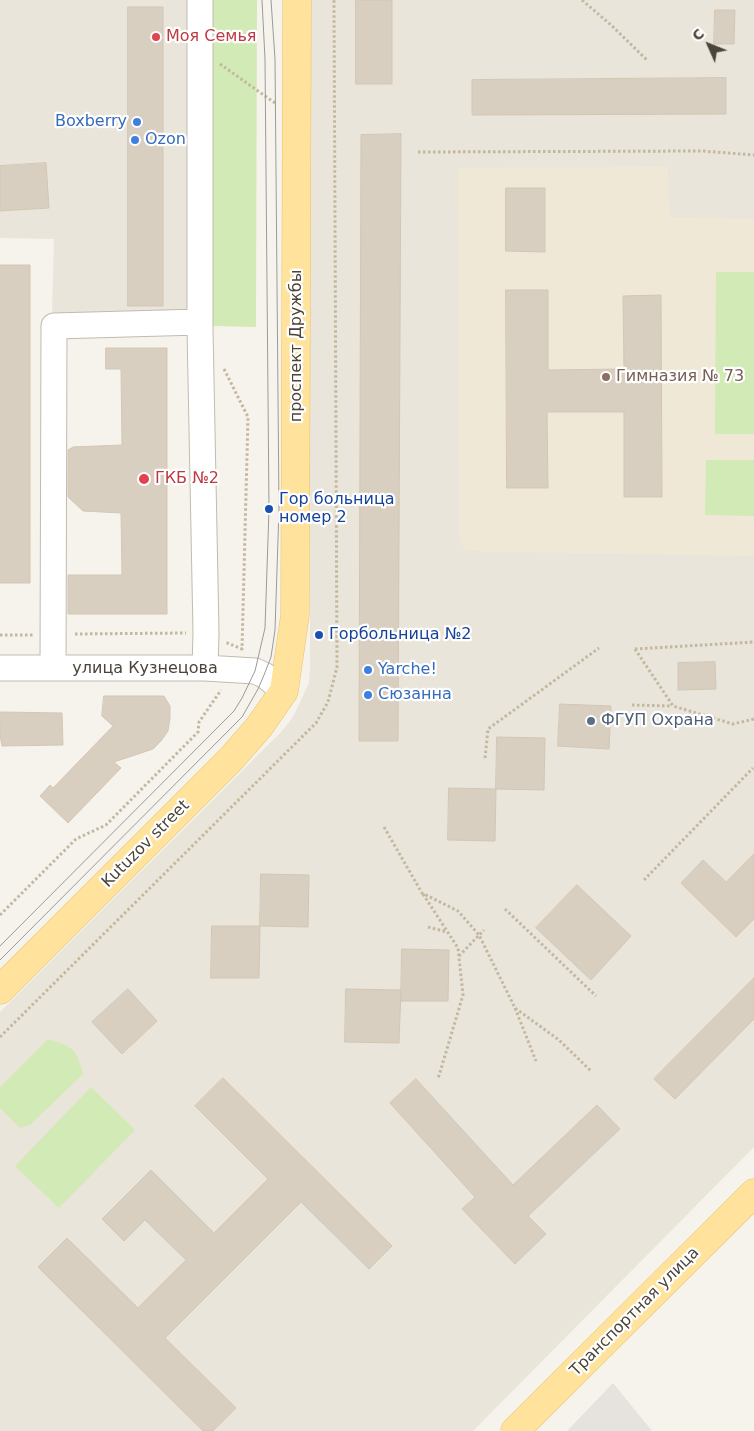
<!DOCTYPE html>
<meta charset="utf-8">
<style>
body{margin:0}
#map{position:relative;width:754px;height:1431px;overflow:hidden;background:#f6f3ec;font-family:"DejaVu Sans",sans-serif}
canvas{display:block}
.north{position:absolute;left:684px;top:20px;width:50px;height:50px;-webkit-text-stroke:4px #fff;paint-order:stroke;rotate:314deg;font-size:14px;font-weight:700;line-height:20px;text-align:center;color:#4b4439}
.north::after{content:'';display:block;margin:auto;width:18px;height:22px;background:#4b4439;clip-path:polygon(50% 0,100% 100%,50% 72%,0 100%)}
</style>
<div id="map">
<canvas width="754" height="1431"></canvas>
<div class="north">С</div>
</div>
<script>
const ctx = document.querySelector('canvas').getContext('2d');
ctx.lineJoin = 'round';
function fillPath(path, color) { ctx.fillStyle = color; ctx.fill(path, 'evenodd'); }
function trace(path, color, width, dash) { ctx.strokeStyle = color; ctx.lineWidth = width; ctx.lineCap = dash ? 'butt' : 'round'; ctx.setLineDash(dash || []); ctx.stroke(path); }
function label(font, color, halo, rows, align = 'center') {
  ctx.font = font + ' "DejaVu Sans",sans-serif'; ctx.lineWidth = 4.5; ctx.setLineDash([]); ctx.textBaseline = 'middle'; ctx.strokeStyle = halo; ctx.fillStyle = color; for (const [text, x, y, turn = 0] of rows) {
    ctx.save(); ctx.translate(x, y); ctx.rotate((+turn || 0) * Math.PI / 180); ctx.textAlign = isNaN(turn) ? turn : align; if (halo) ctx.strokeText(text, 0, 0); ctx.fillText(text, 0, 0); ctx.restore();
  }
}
fillPath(new Path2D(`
 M0,0H243L242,313L52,314L54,239L0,238Z
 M309,0H754V1147L473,1431H0V1012L283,730L293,717L309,683L310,669Z`), '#eae5da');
fillPath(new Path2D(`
 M613,1383L652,1431H567Z`), '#e6e2dd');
fillPath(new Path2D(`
 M668,167L669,217L754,219V556L465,551L459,536L458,168Z`), '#efe8d6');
fillPath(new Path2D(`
 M212,0H257L256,327L213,326Z
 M716,272H754V434H715Z
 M706,460H754V516L705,515Z
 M48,1039C73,1047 76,1048 83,1074L30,1125L20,1128L0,1108V1087Z
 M91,1087L135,1130L59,1208L15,1166Z`), '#d2eab5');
const building = new Path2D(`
 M356,0H392V84H356Z
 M128,7H163V306H128Z
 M715,10H735L734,44H714Z
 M726,78V114L472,115V80Z
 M401,134L398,741H359L361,135Z
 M46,163L49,208L0,211V166Z
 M506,188H545V252L506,251Z
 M0,265H30V583H0Z
 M506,290H548V370L624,369L623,296L661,295L662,497H624V412H547L548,488H507Z
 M106,348H167V614H68V575H122L121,513L83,511L68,497V450L73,447L122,445L121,369H106Z
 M715,662L716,689L678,690V663Z
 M104,696H164L170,706V718L168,731L161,741L153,749L114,762L121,768L68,823L40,796L50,785L53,788L113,726L102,716Z
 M560,704L611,706L609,749L558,746Z
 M0,712L62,713L63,745L2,746L0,735Z
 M497,737L545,738L544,790L496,789Z
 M449,788L496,789L495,841L448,840Z
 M754,854V919L736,937L681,883L703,860L726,882Z
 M261,874L309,875L308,927L260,926Z
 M577,885L631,936L591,980L536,928Z
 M212,926H260L259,978H211Z
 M402,949L449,950L448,1001H401Z
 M754,978V1019L675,1099L654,1079Z
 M128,989L157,1021L122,1054L92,1022Z
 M346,989L401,990L399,1043L345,1042Z
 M223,1078L392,1246L369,1269L301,1202L165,1338L236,1408L213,1431H203L38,1267L67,1238L138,1308L186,1260L145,1220L124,1241L102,1219L151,1170L214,1233L268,1179L195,1106Z
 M416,1079L513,1185L597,1105L620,1129L528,1216L546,1234L515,1264L462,1209L475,1197L390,1103Z`);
fillPath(building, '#d8cfc1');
trace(building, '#d3c7b4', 1);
const minor = new Path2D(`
 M200,0V328L206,633L205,668
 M0,668H205L255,671L264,675L284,691
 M53,668L54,326L200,322`);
const major = new Path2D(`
 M0,990L231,759L259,727L284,691L295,615L297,0
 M515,1431L754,1193`);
trace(minor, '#c2bbae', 27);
trace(major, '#e6c16a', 29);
trace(new Path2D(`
 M582,0L611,25L647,60
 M220,64L275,103
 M418,152L702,151L754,155
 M224,369L248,417L242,649L225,642
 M75,634L186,633
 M0,635H34
 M635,649L673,706L733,724L754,719
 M635,649L754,642
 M632,705L672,706
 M485,758L488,729L599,648
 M384,827L422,893L458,911L479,935L515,1008L559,1040L591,1071
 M644,880L753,768
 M423,894L458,948L463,995L438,1079
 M505,909L596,996
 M0,915L76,839L106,825L198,732L199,722L221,690
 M428,927L447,932
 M459,956L484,930
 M515,1008L536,1061
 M0,1037L316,723L328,702L337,667L334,0`), '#c4b79f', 3, [2.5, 2.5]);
trace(minor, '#fff', 25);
trace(major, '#ffe39c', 28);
trace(new Path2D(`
 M0,946L234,711L242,698L255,671L265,628L269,509L265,59L262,0
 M0,960L242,717L258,689L264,675L271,657L275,630L279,509L275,59L271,0`), '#9a9a9a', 1);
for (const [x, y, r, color] of [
 [156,37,5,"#e0444e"],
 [137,122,5,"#3f7fe0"],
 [135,140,5,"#3f7fe0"],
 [606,377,5,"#8d6e63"],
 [144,479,6,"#e0444e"],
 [269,509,5,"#1a4fb4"],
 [319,635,5,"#1a4fb4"],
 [368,670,5,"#3f7fe0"],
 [368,695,5,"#3f7fe0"],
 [591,721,5,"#5c6f8a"]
]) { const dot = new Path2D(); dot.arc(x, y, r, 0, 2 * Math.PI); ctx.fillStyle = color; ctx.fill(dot); trace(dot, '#fff', 2); }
label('16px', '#be3a42', '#fff', [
 ["Моя Семья",166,37],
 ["ГКБ №2",155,479]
], 'left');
label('16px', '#366cbe', '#fff', [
 ["Boxberry",127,122,"right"],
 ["Ozon",145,140],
 ["Yarche!",378,670],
 ["Сюзанна",378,695]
], 'left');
label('16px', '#4b4439', '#fff', [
 ["проспект Дружбы",297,346,-90],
 ["улица Кузнецова",145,669],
 ["Kutuzov street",146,844,-45],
 ["Транспортная улица",635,1312,-45]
]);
label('16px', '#785e54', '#fff', [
 ["Гимназия № 73",616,377]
], 'left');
label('16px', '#164399', '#fff', [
 ["Гор больница",279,500],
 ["номер 2",279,518],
 ["Горбольница №2",329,635]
], 'left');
label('16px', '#4e5e75', '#fff', [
 ["ФГУП Охрана",601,721]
], 'left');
</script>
